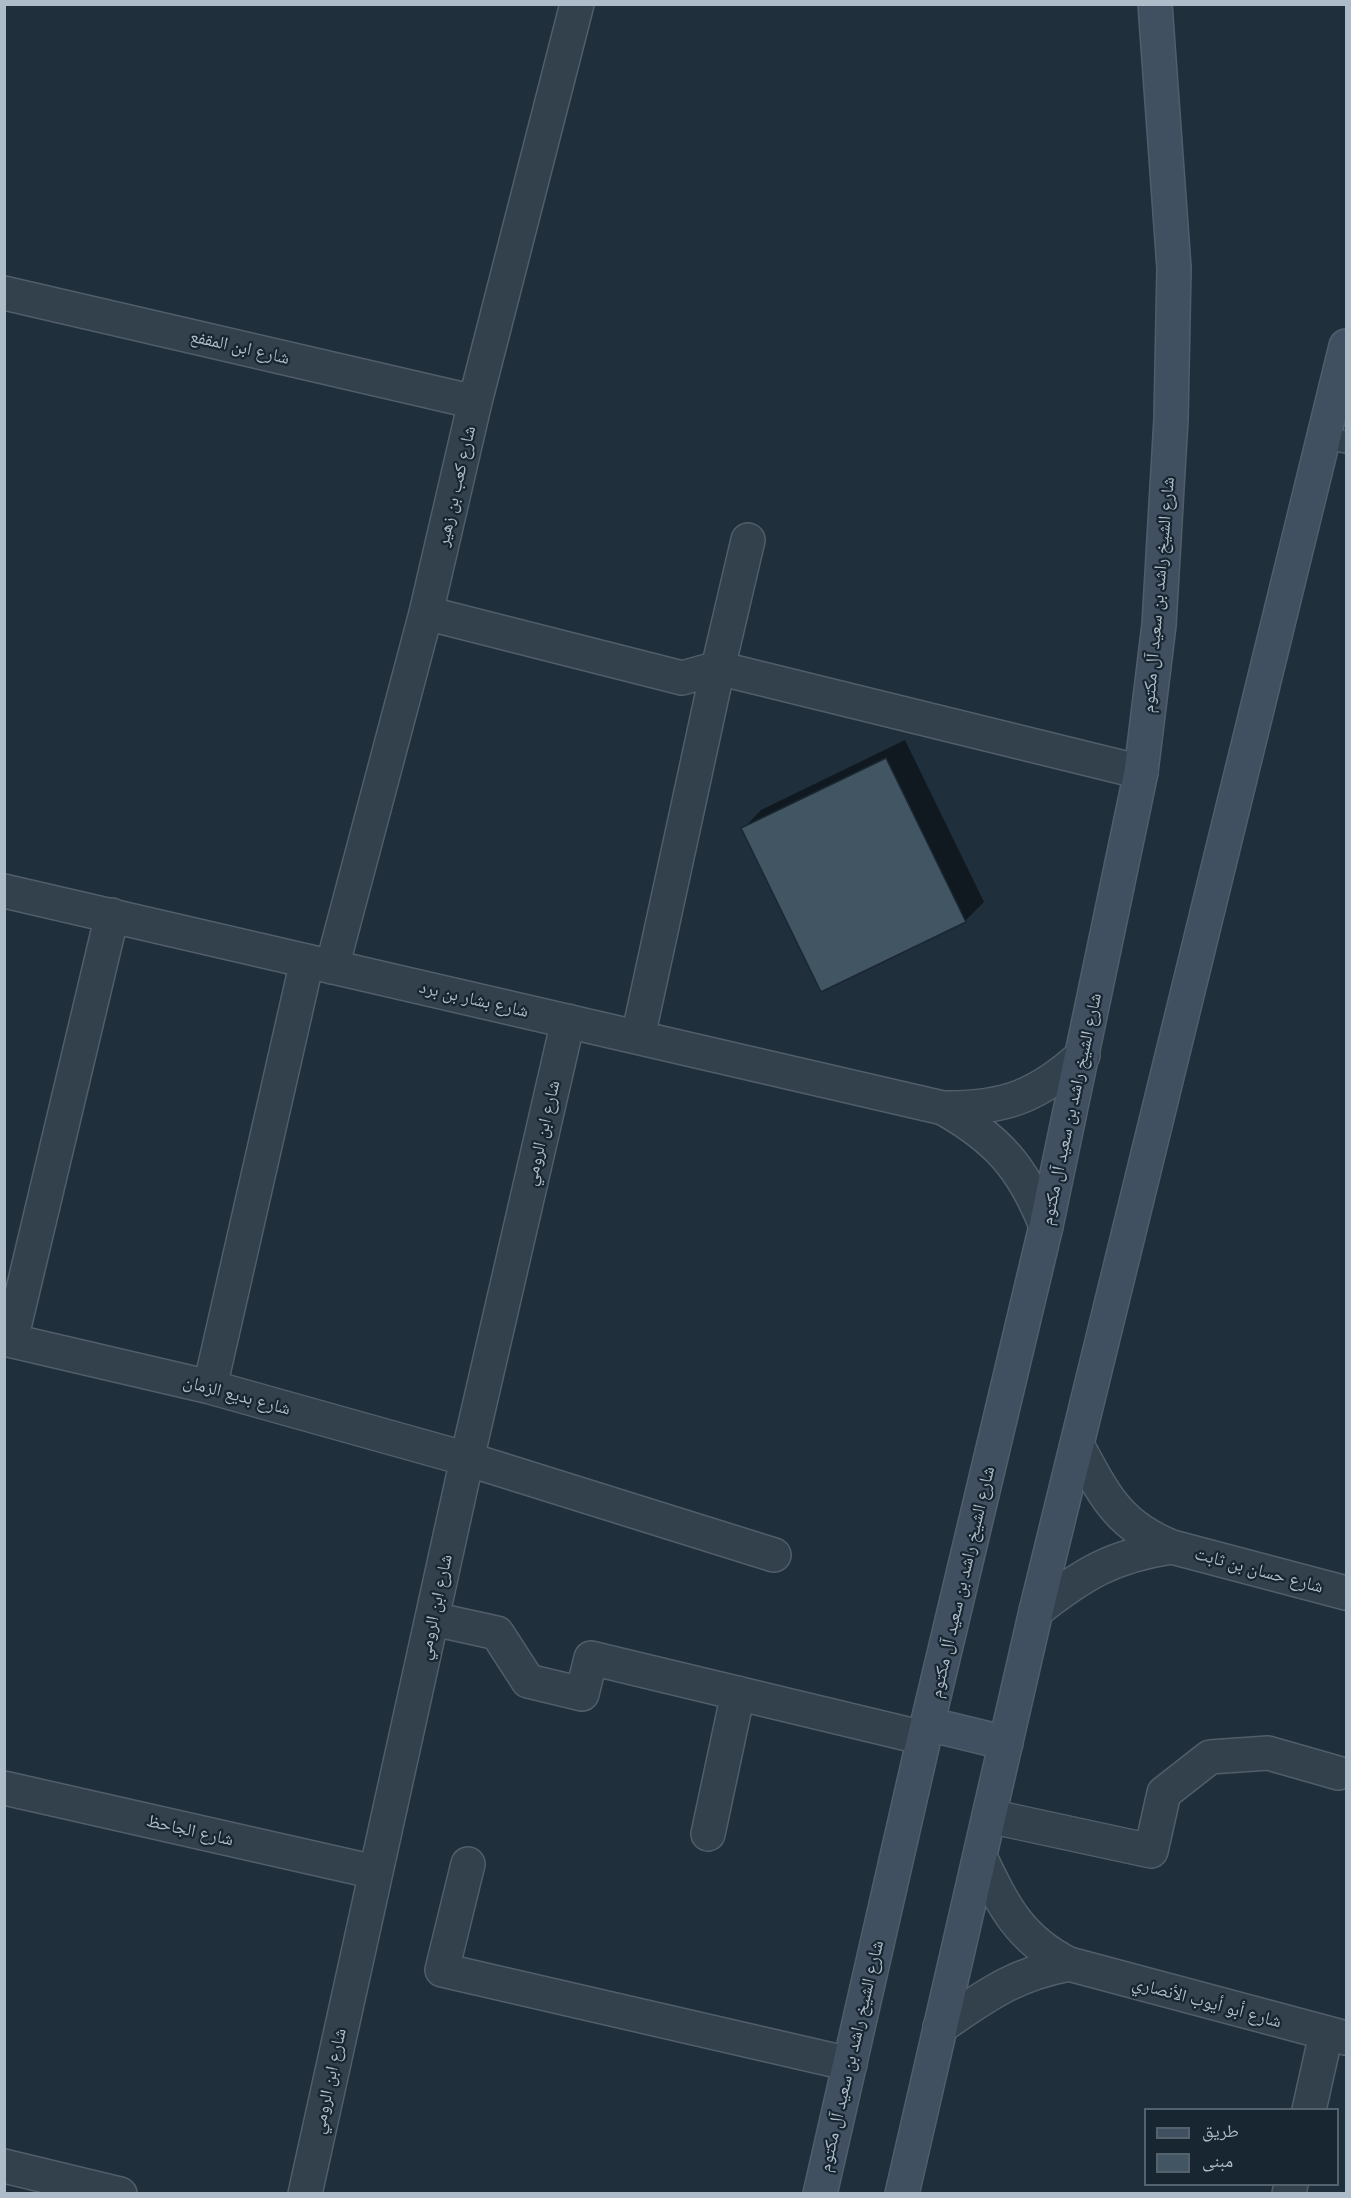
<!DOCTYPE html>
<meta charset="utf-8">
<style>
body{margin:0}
#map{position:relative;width:1351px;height:2198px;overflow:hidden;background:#1f2f3c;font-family:Lato,"Noto Naskh Arabic",sans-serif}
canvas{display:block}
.frame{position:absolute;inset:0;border:6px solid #aebbc8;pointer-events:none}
.legend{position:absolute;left:1144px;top:2108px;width:195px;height:78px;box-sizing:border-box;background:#182631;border:2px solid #54626d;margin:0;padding:8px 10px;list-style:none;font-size:18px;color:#aebbc8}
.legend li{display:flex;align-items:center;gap:12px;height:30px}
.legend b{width:30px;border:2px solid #54626d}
</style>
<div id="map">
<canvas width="1351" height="2198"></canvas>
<div class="frame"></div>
<ul class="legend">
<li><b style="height:8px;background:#415060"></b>طريق</li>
<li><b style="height:16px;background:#425563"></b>مبنى</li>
</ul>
</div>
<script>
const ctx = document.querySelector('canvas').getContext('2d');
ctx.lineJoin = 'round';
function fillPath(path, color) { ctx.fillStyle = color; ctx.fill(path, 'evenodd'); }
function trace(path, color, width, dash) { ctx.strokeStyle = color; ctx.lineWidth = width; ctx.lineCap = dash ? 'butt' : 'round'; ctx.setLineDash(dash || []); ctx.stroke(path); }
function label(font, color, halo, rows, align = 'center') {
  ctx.font = font + ' Lato,"Noto Naskh Arabic",sans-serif'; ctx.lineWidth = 4.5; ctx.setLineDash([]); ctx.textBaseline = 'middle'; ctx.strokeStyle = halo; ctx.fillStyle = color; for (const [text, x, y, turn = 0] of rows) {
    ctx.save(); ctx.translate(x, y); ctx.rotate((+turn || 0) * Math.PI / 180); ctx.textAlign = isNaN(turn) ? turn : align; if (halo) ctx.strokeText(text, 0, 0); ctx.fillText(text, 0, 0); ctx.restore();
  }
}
fillPath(new Path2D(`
 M905,740L984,902L965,921L743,829L761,810Z`), '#0007');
const building = new Path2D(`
 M886,758L966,922L821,992L741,828Z`);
fillPath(building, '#425563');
trace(building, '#1a2833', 1.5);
const lane = new Path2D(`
 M1325,438L1346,442`);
const street = new Path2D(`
 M4,293L475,402
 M426,613L682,678L718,668L748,540
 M4,891L943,1108C1004,1109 1038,1096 1083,1055
 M332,967L426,613L475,402L577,4
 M638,1037L718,668L1141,772
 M943,1108C998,1139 1023,1168 1046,1226
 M4,1339L210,1387L467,1459L774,1555
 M11,1340L112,915
 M210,1387L307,961
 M1077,1445C1104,1494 1117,1525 1172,1547L1346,1593
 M1036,1611C1083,1574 1112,1556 1172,1547
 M433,1619L497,1633L528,1681L582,1694L591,1658L924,1738
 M4,1788L375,1872
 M989,1816L1151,1851L1164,1793L1210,1757L1268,1753L1338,1773
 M708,1834L738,1693
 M980,1857C1003,1905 1019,1939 1069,1964L1346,2038
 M468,1864L442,1970L850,2064
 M940,2027C986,1996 1012,1975 1069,1964
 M1309,2110L1326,2034
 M4,2166L120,2194
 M305,2194L467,1459L568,1021
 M1289,2194L1291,2184`);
const secondary = new Path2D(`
 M928,1724L1006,1743
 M820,2194L924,1738L1046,1226L1141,772L1159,625L1171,419L1174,268L1155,4
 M902,2194L1036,1611L1346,346`);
trace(lane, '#515e6a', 24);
trace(street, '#515e6a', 36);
trace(secondary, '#515e6a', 36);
trace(lane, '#33414c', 21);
trace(street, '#33414c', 33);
trace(secondary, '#415060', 33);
label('18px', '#aebbc8', '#182631', [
 ["شارع ابن المقفع",240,347,13],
 ["شارع كعب بن زهير",456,486,-77],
 ["شارع الشيخ راشد بن سعيد آل مكتوم",1158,595,-85],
 ["شارع بشار بن برد",474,999,13],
 ["شارع الشيخ راشد بن سعيد آل مكتوم",1071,1109,-78],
 ["شارع ابن الرومي",542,1133,-77],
 ["شارع بديع الزمان",237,1395,15],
 ["شارع حسان بن ثابت",1259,1570,15],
 ["شارع الشيخ راشد بن سعيد آل مكتوم",962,1582,-77],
 ["شارع ابن الرومي",435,1607,-78],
 ["شارع الجاحظ",190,1830,13],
 ["شارع أبو أيوب الأنصاري",1207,2002,15],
 ["شارع الشيخ راشد بن سعيد آل مكتوم",851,2056,-77],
 ["شارع ابن الرومي",329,2081,-78]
]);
</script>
